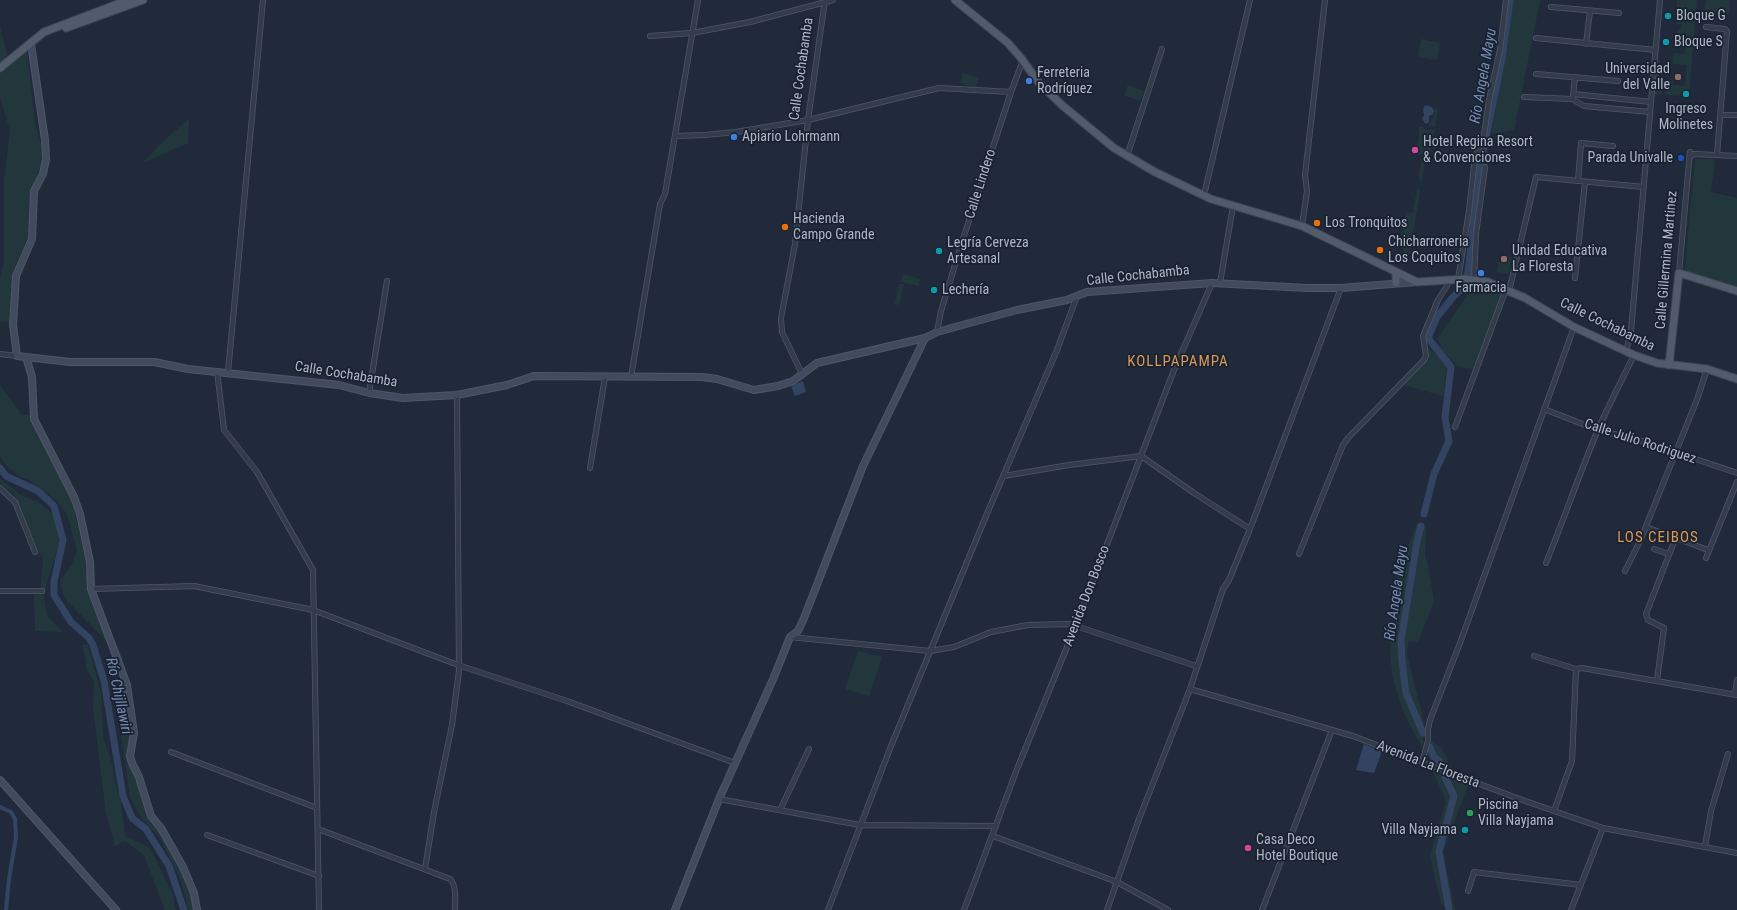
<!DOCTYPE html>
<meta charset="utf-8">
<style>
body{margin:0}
canvas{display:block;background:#202a3b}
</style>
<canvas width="1737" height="910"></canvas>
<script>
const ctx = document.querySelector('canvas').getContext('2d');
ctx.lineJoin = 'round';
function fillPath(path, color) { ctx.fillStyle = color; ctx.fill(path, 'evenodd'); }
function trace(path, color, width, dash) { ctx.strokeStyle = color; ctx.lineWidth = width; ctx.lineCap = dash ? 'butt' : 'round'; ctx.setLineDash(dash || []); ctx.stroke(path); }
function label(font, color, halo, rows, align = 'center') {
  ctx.font = font + ' "Roboto Condensed",sans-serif'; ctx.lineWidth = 3.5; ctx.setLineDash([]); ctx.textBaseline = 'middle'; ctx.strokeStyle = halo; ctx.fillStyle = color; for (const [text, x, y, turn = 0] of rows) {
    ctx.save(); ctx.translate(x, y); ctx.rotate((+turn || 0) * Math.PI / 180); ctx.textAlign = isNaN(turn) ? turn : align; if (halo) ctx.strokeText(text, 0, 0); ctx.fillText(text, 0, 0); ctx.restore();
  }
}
fillPath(new Path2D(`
 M1512,0H1540L1514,130L1491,134L1505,57Z
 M1677,0H1697L1689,93L1684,92L1683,96L1666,95L1662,80L1673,81V85L1685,86L1687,65L1672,64L1673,53L1685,54L1686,39L1674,38C1675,32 1681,30 1682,24H1676Z
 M1706,0H1730L1729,14L1704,11Z
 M0,27L8,58L0,65Z
 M1421,39L1440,43L1437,60L1418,57Z
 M27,52L35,123L41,144V170L30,191L28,236L13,273L9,322H0V278L4,262V184L10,131L0,97V71Z
 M1657,61H1660V80L1662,94H1655Z
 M963,73L979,78L976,88L960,83Z
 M1128,85L1144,91L1140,101L1124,95Z
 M1435,107L1438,111L1435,127L1429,125L1433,117Z
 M189,119L188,143L143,163L160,144Z
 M1419,127H1423L1426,130L1435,129L1430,156L1415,153V147L1419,141Z
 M1422,159L1425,161L1422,183L1418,176Z
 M1695,159H1715L1711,192L1737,198V287L1686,271L1685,267Z
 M1417,187L1420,191L1409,259L1406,262L1402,260L1404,241L1401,238L1406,212L1413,213Z
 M1501,255L1512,257L1508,274L1497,272Z
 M903,274L920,279L919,286L901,282Z
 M1476,283L1503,292L1473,370L1458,366L1442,351L1440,348L1441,345L1437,339Z
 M899,284H904L899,305L895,304Z
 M1427,347L1437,355L1447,366L1443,396L1403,385L1426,361Z
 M0,385L22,415H30L72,500L87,567V587L97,613L122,654L125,702L131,727L127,756L158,828L179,864L191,894L194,910H189L181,881L160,838L141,817L130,797L116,700L120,677L119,656L110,644L64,598L60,581L72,564L77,550L67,514L56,500L29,480L21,477L7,467L0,456Z
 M0,478L19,494L40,503L54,515L60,543L48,578L44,598L47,616L63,632L35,631L34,595L41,588L43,559L31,538L15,495L0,483Z
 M1417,523L1426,526L1425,558L1427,560L1434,601L1418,642H1408L1407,654L1424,723L1423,748C1401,713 1385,671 1392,628C1393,622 1398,617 1399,611C1401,605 1399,596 1399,590L1394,583Z
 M83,645H88L101,693L103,737L113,766L116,787L121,801L125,836L150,848L173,894L176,910H165L144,855L125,841L115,846L106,813L93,708L94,682L87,670Z
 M858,651L882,657L869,696L845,689Z
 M1432,741L1441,747L1452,770L1432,763L1427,754Z
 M1432,770L1469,783L1443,852L1455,910H1450L1441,904L1430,855L1446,801Z`), '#22373c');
fillPath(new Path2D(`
 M1425,105L1432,107L1434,111L1433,114L1429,116V122L1426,124L1422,119L1424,115L1423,110Z
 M803,381L806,392L795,396L791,386Z
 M1364,744L1382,751L1374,773L1356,770Z`), '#334463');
trace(new Path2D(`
 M0,807L11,812L15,819L16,837L9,879L6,910`), '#334463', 4);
trace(new Path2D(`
 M0,468L6,476L38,491L54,506L63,540L54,582V595L71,622L89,638L93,645L104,681L123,796L132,818L146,829L169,866L184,910
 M1424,514L1434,474L1449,441L1445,417L1451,367L1428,338L1437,317L1453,297L1464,287L1468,272L1480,167L1502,59L1510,0
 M1421,526L1417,542L1401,641L1402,661L1406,693L1423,733
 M1430,747L1434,757L1439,761
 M1445,777L1454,796L1439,851L1449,910`), '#334463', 7);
const street = new Path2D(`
 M1551,7L1619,13
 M1706,27L1725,29L1727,31L1717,155
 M650,36L692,33L750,22L833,0
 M1536,38L1655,50
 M1586,44L1590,11
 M1536,74L1618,81
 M1573,94L1651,102
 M1573,96L1575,77
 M1524,97L1572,99L1584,106L1650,112
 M1721,115H1737
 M676,136L705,135L736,132L808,120L939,88L1011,92
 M1127,156L1162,49
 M1689,158L1694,154L1737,156
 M1578,181L1581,143L1613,146
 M1204,195L1250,0
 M1302,226L1307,191L1305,175L1325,0
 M1679,273L1690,152
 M1575,278L1585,182
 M1458,280L1469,211L1475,157L1484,135L1489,100L1500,50L1506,0
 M1474,280L1476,234L1485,167
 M1220,283L1233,206
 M1509,291L1536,177L1644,187
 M937,332L941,311L961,245L1011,92L1023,60
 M1626,351L1631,331L1660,0
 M0,354L17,356
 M217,371L224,430L257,472L313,570L319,910
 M228,372L263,0
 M802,374L782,332L781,318L795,244L808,120L825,0
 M631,377L660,204L665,194L698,0
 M369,393L387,281
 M1544,409L1598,430L1642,441L1737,473
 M1455,427L1506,289
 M590,468L605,377
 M1004,476L1069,465L1141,456L1194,493L1250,529
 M0,488L15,502L35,552
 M1646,527L1708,550
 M1654,549L1669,554
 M1299,554L1343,445L1348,438L1424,360L1426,356L1423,336L1438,300L1447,286L1448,281
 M1706,558L1737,482
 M1546,563C1564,519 1579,475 1597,432C1608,406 1622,380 1634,355
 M1625,571L1640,541L1698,397L1707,369
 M91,589L194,586L313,610L458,665L567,701L735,763
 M0,591H42
 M790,637L930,651L954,647L991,632L1028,625L1070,624L1196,666
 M1534,656L1576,669L1582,668L1737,695
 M1657,680L1664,628L1648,620L1646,614L1676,537
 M1190,689L1353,736L1514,797L1603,828L1737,853
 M1735,694L1737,680
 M171,752L317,808
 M1422,762L1428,741V729L1430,720L1460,643L1574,327
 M719,799L860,825L996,826
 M780,810L809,749
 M1554,811L1572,761L1576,669
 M318,829L450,879C457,886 455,900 455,910
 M207,835L319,876
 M993,836L1117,882L1168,910
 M1705,846L1711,811L1728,754
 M425,869L434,812L452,725L459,671L457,395
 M1468,891L1474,872L1581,885
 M828,910L891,746L986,516L1057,350L1077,296
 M964,910L1017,769L1076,625L1174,370L1212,283
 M1107,910L1139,819L1190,689L1223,589L1229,580L1250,529L1341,288
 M1262,910L1332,730
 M1571,910L1603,828`);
const secondary = new Path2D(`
 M31,44L45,140L46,159L43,174L34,191L32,239L16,276L13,325L17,356L70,362H154L188,369L339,385L369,393L403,398L457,395L507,385L534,376L702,377L717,379L754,390L778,386L793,381L817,363L925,338L937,332L1017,310L1067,300L1087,292L1212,283L1307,288H1341L1417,282
 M26,357L32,377L34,419L74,497L80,514L90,562L91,589L127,685L134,733L130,756L132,763L139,777L151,816L161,828L183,867L194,893L197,910
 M0,780L116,910
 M675,910L719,799L774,677L790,637L798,631L804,618L863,466L925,338`);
const primary = new Path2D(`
 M955,0L1008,43L1021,58L1039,83L1063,106L1114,148L1155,172L1211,199L1302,226L1417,282L1465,279L1488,282L1525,298L1574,327L1634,355L1657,363L1707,369L1737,379
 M66,28L143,0
 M0,68L44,32L128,0
 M1396,283V272
 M1669,365L1679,273L1737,291`);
trace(street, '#4f5766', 6);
trace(secondary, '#4f5766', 8);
trace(primary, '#3e4554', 9);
trace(street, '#343c4b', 4.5);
trace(secondary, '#424b5e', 6);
trace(primary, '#525b6b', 7);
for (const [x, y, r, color] of [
 [1668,16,4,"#0f9aa8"],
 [1666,42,4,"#0f9aa8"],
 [1678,77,4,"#8d6e63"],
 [1029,81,4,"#3f7fe0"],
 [1686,94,4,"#0f9aa8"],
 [734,137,4,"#3f7fe0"],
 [1415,150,4,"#d1479c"],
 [1681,158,4,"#1a4fb4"],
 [1317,223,4,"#e8710a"],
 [785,227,4,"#e8710a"],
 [1380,250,4,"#e8710a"],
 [939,251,4,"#0f9aa8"],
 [1504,259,4,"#8d6e63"],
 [1481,273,4,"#3f7fe0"],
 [934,290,4,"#0f9aa8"],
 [1470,813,4,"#2e9e5b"],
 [1465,830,4,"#0f9aa8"],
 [1248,848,4,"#d1479c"]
]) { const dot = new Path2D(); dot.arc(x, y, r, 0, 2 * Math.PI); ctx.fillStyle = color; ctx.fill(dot); trace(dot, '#1a2130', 1.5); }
label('14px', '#afb7c7', '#1a2130', [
 ["Bloque G",1676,16],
 ["Bloque S",1674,42],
 ["Universidad",1670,69,"right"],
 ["del Valle",1670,85,"right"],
 ["Ferreteria",1037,73],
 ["Rodríguez",1037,89],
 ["Ingreso",1686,109,"center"],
 ["Molinetes",1686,125,"center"],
 ["Apiario Lohrmann",742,137],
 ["Hotel Regina Resort",1423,142],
 ["& Convenciones",1423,158],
 ["Parada Univalle",1673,158,"right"],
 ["Hacienda",793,219],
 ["Campo Grande",793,235],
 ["Los Tronquitos",1325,223],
 ["Chicharroneria",1388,242],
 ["Los Coquitos",1388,258],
 ["Legría Cerveza",947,243],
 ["Artesanal",947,259],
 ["Unidad Educativa",1512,251],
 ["La Floresta",1512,267],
 ["Farmacia",1481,288,"center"],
 ["Lechería",942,290],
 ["Piscina",1478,805],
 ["Villa Nayjama",1478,821],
 ["Villa Nayjama",1457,830,"right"],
 ["Casa Deco",1256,840],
 ["Hotel Boutique",1256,856]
], 'left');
label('14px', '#afb7c7', '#1a2130', [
 ["Calle Cochabamba",802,69,-82],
 ["Calle Lindero",981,184,-72],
 ["Calle Gillermina Martinez",1667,260,-85],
 ["Calle Cochabamba",1138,276,-6],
 ["Calle Cochabamba",1607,325,26],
 ["Calle Cochabamba",346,375,9],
 ["Calle Julio Rodriguez",1640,442,18],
 ["Avenida Don Bosco",1087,596,-69],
 ["Avenida La Floresta",1428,765,21]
]);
label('italic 15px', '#758bb1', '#1a2130', [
 ["Río Angela Mayu",1484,76,-80],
 ["Río Angela Mayu",1397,593,-82],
 ["Río Chijllawiri",118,696,78]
]);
ctx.letterSpacing = '1px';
label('15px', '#d99a58', '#1a2130', [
 ["KOLLPAPAMPA",1178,362],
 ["LOS CEIBOS",1658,538]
]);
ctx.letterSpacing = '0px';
</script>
